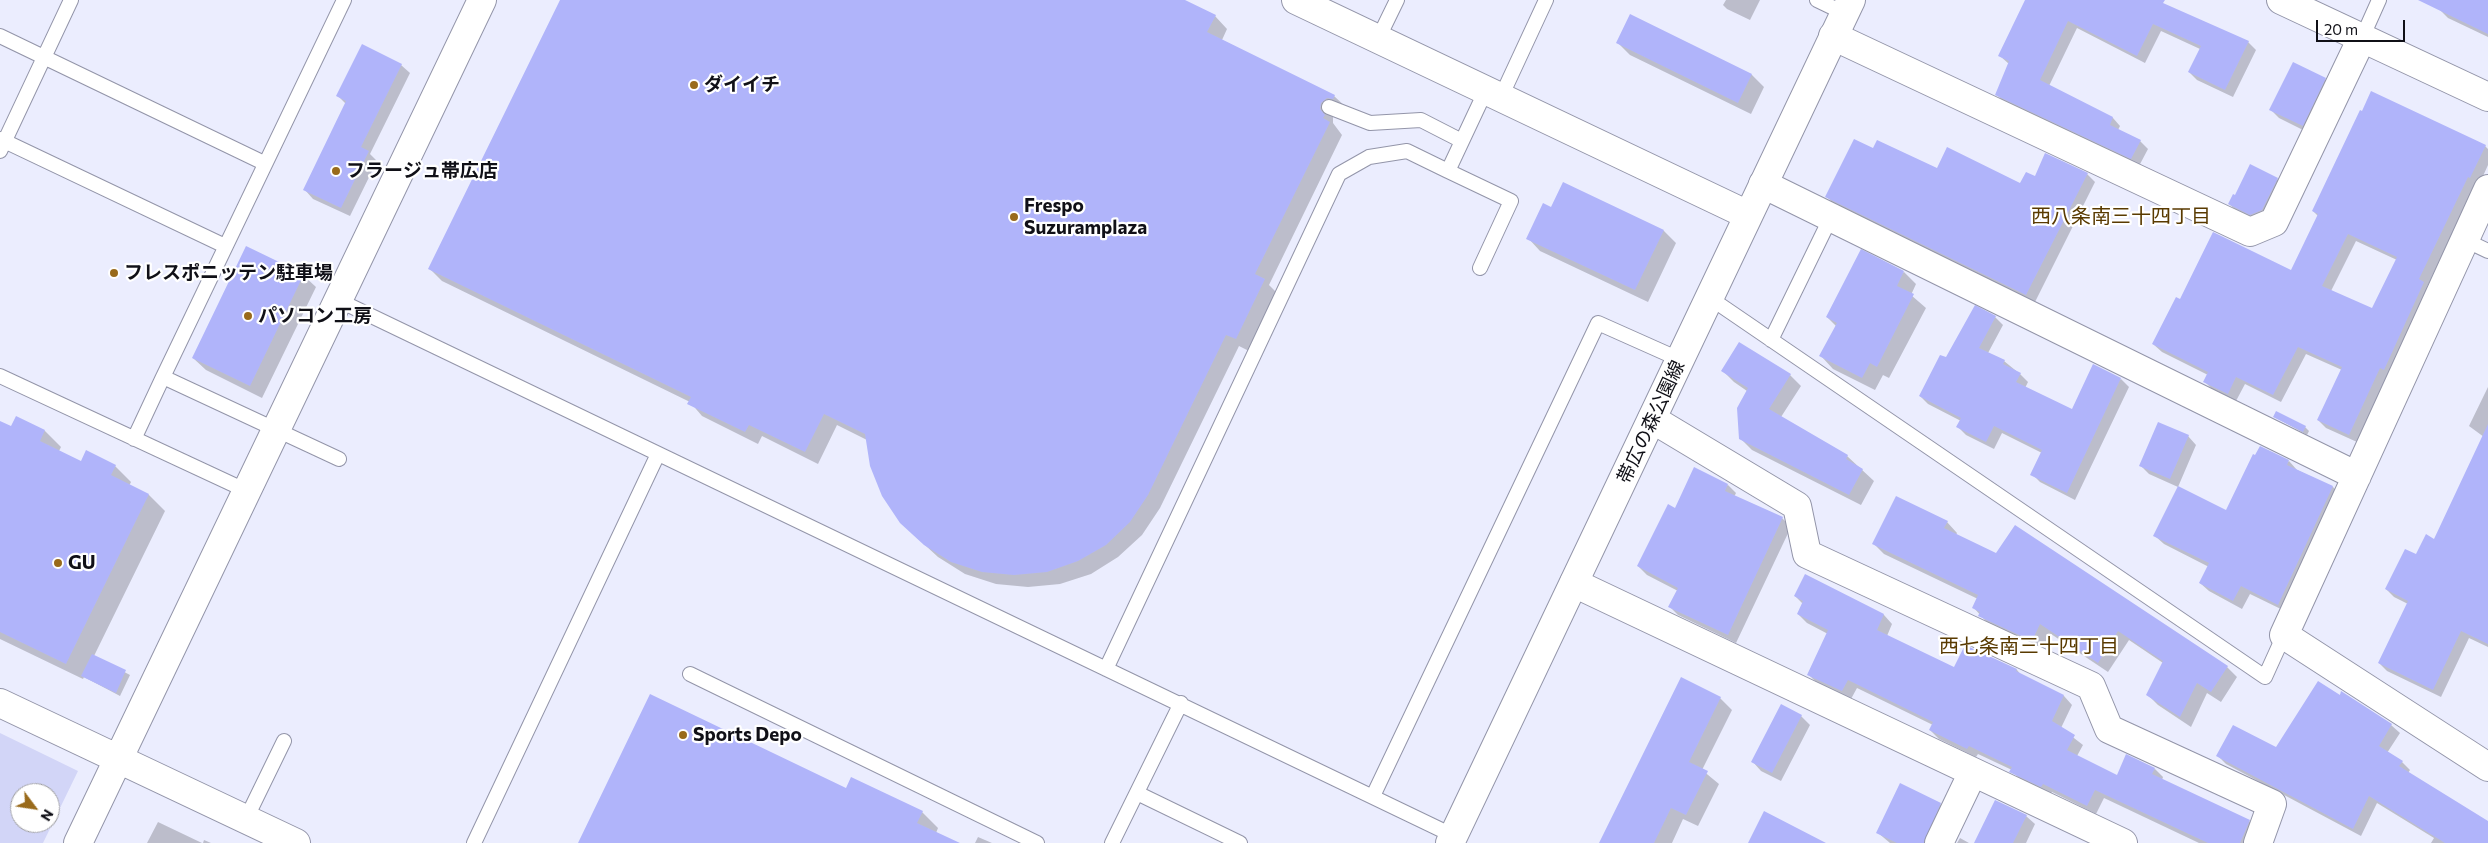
<!DOCTYPE html>
<meta charset="utf-8">
<style>
body{margin:0}
#map{position:relative;width:2488px;height:843px;overflow:hidden;background:#ebedfe;font-family:Commissioner,sans-serif}
canvas{display:block}
.north{position:absolute;left:10px;top:783px;width:50px;height:50px;box-sizing:border-box;background:#fff;border:1px solid #9f9fa2;border-radius:50%;rotate:121deg;font-size:14px;font-weight:700;line-height:20px;text-align:center;color:#101017}
.north::after{content:'';display:block;margin:auto;width:18px;height:22px;background:#996a1b;clip-path:polygon(50% 0,100% 100%,50% 72%,0 100%)}
.scale{position:absolute;left:2316px;top:20px;width:89px;height:22px;box-sizing:border-box;border:2px solid #101017;border-top:0;padding-left:6px;font-size:15px;line-height:18px;white-space:nowrap;color:#101017;-webkit-text-stroke:4px #fff;paint-order:stroke}
</style>
<div id="map">
<canvas width="2488" height="843"></canvas>
<div class="north">N</div>
<div class="scale">20 m</div>
</div>
<script>
const ctx = document.querySelector('canvas').getContext('2d');
ctx.lineJoin = 'round';
function fillPath(path, color) { ctx.fillStyle = color; ctx.fill(path, 'evenodd'); }
function trace(path, color, width, dash) { ctx.strokeStyle = color; ctx.lineWidth = width; ctx.lineCap = dash ? 'butt' : 'round'; ctx.setLineDash(dash || []); ctx.stroke(path); }
function label(font, color, halo, rows, align = 'center') {
  ctx.font = font + ' Commissioner,"Noto Sans JP",sans-serif'; ctx.lineWidth = 4.5; ctx.setLineDash([]); ctx.textBaseline = 'middle'; ctx.strokeStyle = halo; ctx.fillStyle = color; for (const [text, x, y, turn = 0] of rows) {
    ctx.save(); ctx.translate(x, y); ctx.rotate((+turn || 0) * Math.PI / 180); ctx.textAlign = isNaN(turn) ? turn : align; if (halo) ctx.strokeText(text, 0, 0); ctx.fillText(text, 0, 0); ctx.restore();
  }
}
fillPath(new Path2D(`
 M0,733L78,771L43,843H0ZM20,793H50V823H20Z`), '#d2d5f7');
fillPath(new Path2D(`
 M561,0H1182L1215,16L1227,29L1222,40L1334,96L1347,108L1333,116V123L1342,135L1269,285L1277,293L1249,351L1239,346L1160,508L1142,535L1118,557L1091,574L1060,584L1028,587L996,584L965,574L938,557L914,535L867,440L837,425L818,464L762,436L758,444L702,416L690,402L442,281L430,269Z
 M1726,0H1760L1750,20L1727,9L1723,5Z
 M2026,0H2154L2248,42L2256,50L2233,97L2197,80L2189,72L2200,49L2161,31L2145,63L2077,28L2049,86L2113,118L2120,126L2118,130L2140,141L2148,149L2139,166L2004,102L1996,94L2009,64L2000,56Z
 M2442,0H2488V37L2448,18L2440,10Z
 M1618,43L1752,75L1764,87L1751,114L1630,55Z
 M401,65L410,73L370,154L377,161L350,216L313,199L305,190L346,104L338,96Z
 M2325,79L2333,88L2311,134L2279,118L2271,110Z
 M2485,146L2488,149V165L2479,185L2476,184L2427,287L2431,291L2357,442L2326,428L2318,420L2342,370L2306,354L2281,402L2245,384L2236,401L2213,390L2205,382L2208,375L2162,352L2153,344L2180,301L2291,272L2318,216L2313,211ZM2356,241L2397,260L2373,310L2331,291Z
 M1874,150L1937,169L2020,185L2035,178L2087,174L2095,182L2035,302L1835,205L1827,197Z
 M2277,179L2286,187L2260,223L2238,212L2229,204Z
 M1552,209L1664,231L1676,243L1648,302L1540,251L1528,238Z
 M1904,272L1916,284L1911,295L1926,308L1889,378L1883,375L1875,390L1833,369L1821,356L1836,326L1827,317Z
 M303,275L316,287L262,398L206,370L193,358Z
 M1995,317L2003,325L1988,353L2004,361L2020,374L2028,382L2025,388L2073,411L2121,379L2129,387L2075,500L2040,482L2032,474L2042,453L2002,433L1994,449L1966,435L1958,427L1961,421L1928,404L1920,396L1946,359Z
 M1723,371L1790,375L1801,386L1781,417L1847,456L1874,481L1861,505L1752,450L1740,438L1747,391L1734,382Z
 M2488,387V647L2469,638L2441,697L2387,671L2379,663L2408,604L2394,597L2386,589L2416,556L2435,540L2484,437L2469,426Z
 M2275,417L2305,427L2309,431L2307,435Z
 M17,418L45,431L61,447L59,451L81,462L115,466L131,482L129,486L149,495L165,511L94,656L130,675L120,696L84,677L83,679L0,639V422L12,428Z
 M2188,436L2196,445L2178,487L2149,474L2141,466Z
 M2289,461L2297,470L2333,487L2341,496L2287,612L2250,594L2242,609L2209,591L2200,583L2209,567L2164,544L2155,536L2226,511Z
 M1728,485L1736,493L1734,497L1782,518L1791,527L1736,643L1678,615L1670,607L1678,591L1647,575L1638,566L1675,509Z
 M1947,522L1957,533L1956,535L2227,667L2237,677L2221,702L2207,693L2191,727L2158,705L2148,695L2163,663L2129,640L2108,672L2051,634L2042,651L1990,626L1974,608L1978,599L1884,554L1874,544Z
 M1806,576L1884,615L1892,624L1887,636L1954,669L1965,646L2017,670L2022,676L2064,696L2072,705L2061,728L2083,745L2077,756L2117,777L2155,769L2163,777L2162,780L2249,821L2258,830L2252,843H2199L2104,798L2096,814L2052,792L2050,795L2020,780L2012,770L1978,754L1976,757L1939,739L1930,730L1933,725L1857,688L1851,699L1817,683L1808,674L1828,634L1807,623L1798,614L1803,604L1795,596Z
 M2342,693L2391,725L2400,733L2387,753L2402,762L2410,770L2408,773L2488,823V843H2431L2434,838L2377,803L2361,836L2226,764L2218,756L2276,749Z
 M1720,698L1732,710L1702,770L1719,784L1698,826L1683,819L1672,843H1600Z
 M1801,716L1810,725L1781,781L1761,771L1753,762Z
 M847,790L922,812L938,828L936,833L957,843H580Z
 M1940,804L1949,813L1935,843H1890L1877,832Z
 M2026,816L2035,824L2026,843H1975Z
 M158,822L202,843H147Z
 M978,837L992,843H975Z
 M1960,838L1969,843H1957Z
 M204,840L211,843H203Z`), '#0003');
fillPath(new Path2D(`
 M560,0H1185L1216,15L1207,32L1335,95L1333,99L1327,98L1321,103L1320,109L1325,115L1323,118L1330,122L1255,274L1265,279L1236,339L1226,335L1148,495L1130,522L1106,545L1078,561L1047,572L1014,575L982,572L951,562L924,545L900,523L882,496L870,466L865,434L824,414L805,452L749,425L745,432L687,404L691,397L428,269Z
 M2025,0H2165L2163,3L2249,41L2225,90L2188,72L2201,46L2153,24L2137,56L2068,21L2040,80L2113,117L2110,125L2141,140L2131,159L1995,95L2009,61L1998,56Z
 M2418,0H2488V34Z
 M1630,14L1752,74L1738,103L1616,43Z
 M362,44L402,64L361,147L369,151L341,208L303,190L346,101L336,96Z
 M2293,62L2326,78L2303,126L2269,110Z
 M2371,91L2486,145L2470,178L2468,177L2419,279L2424,282L2384,370L2380,368L2349,435L2317,420L2342,367L2298,347L2273,395L2236,377L2228,394L2203,382L2208,372L2152,344L2176,297L2180,299L2213,232L2291,270L2318,214L2312,211L2360,110L2362,111ZM2348,234L2397,257L2372,308L2322,286Z
 M1854,139L1873,148L1877,140L1937,168L1947,147L2020,183L2026,172L2035,176L2045,153L2088,173L2026,295L1825,197Z
 M2250,164L2278,178L2262,210L2250,215L2228,204L2233,194L2235,195Z
 M1563,182L1664,230L1635,290L1526,239L1543,203L1551,207Z
 M246,246L304,274L250,386L192,358Z
 M1861,249L1904,271L1897,286L1914,294L1877,367L1870,363L1862,378L1819,356L1837,323L1826,317Z
 M1975,305L1996,316L1979,348L2005,360L2003,364L2021,373L2016,382L2072,409L2093,364L2121,378L2067,493L2030,475L2042,450L1994,426L1986,442L1956,427L1961,418L1919,396L1940,355L1946,357Z
 M1739,342L1791,374L1769,409L1848,455L1846,459L1863,469L1849,495L1739,439L1737,408L1748,388L1721,371Z
 M2276,411L2306,426L2303,432L2273,417Z
 M16,416L45,430L40,441L81,461L86,450L116,465L111,475L149,494L66,664L0,632V421L11,426Z
 M2158,422L2189,435L2170,479L2139,466Z
 M2488,424V644L2461,631L2433,690L2378,663L2408,601L2385,589L2405,549L2416,554L2426,534L2434,539Z
 M2260,446L2289,460L2287,465L2333,486L2278,605L2241,586L2233,601L2199,583L2209,563L2153,536L2178,486L2226,510L2253,454L2255,455Z
 M1694,467L1728,484L1725,491L1783,517L1728,635L1668,607L1678,588L1637,566L1668,504L1675,508Z
 M1896,496L1948,521L1944,528L1996,553L2015,525L2228,666L2211,692L2197,683L2180,717L2146,695L2163,661L2118,631L2098,663L2040,624L2032,641L1978,616L1980,612L1972,608L1978,595L1872,544Z
 M1805,574L1884,614L1877,630L1954,667L1965,645L2017,669L2016,671L2064,695L2052,721L2075,735L2067,750L2117,775L2126,754L2155,768L2152,774L2250,820L2240,843H2208L2095,790L2087,806L2043,784L2041,787L2009,772L2012,767L1969,746L1967,749L1929,730L1933,722L1848,680L1842,691L1807,675L1828,630L1797,614L1803,601L1794,596Z
 M92,654L126,670L116,693L81,676Z
 M1681,677L1721,697L1689,762L1708,771L1686,815L1671,808L1654,843H1599Z
 M2318,681L2340,695L2341,691L2392,724L2379,746L2403,761L2399,766L2488,821V843H2445L2369,796L2353,829L2216,756L2233,725L2276,747Z
 M650,694L846,788L851,777L923,811L917,823L960,843H578Z
 M1781,704L1802,715L1772,773L1751,762Z
 M1900,783L1941,803L1924,843H1897L1876,833Z
 M1995,800L2027,815L2013,843H1974Z
 M1764,811L1826,843H1748Z`), '#b0b4fa');
const service = new Path2D(`
 M1817,0L1844,13
 M0,36L264,163
 M2362,38L2379,0
 M1378,39L1397,0
 M1501,97L1546,0
 M1329,107L1370,123L1421,120L1462,141
 M0,139L225,246
 M0,151L71,0
 M1448,171L1511,201L1480,268
 M2465,240L2488,251
 M1710,298L2265,677L2284,635
 M338,300L1454,836
 M1771,340L1831,217
 M0,376L247,491
 M134,439L163,377
 M339,459L163,377L344,0
 M1106,669L1339,174L1369,157L1407,151L1448,171L1486,90
 M690,674L1037,843
 M1137,793L1240,843
 M1373,796L1598,323L1681,360
 M246,819L284,741
 M474,843L658,454
 M1112,843L1181,703`);
const minor = new Path2D(`
 M1296,0L1748,215
 M1833,36L2250,232L2274,222L2362,38
 M1763,184L2357,476
 M2488,189L2284,635L2488,767
 M1652,419L1797,506L1807,554L2091,686L2109,729L2272,804L2258,843
 M1574,583L2123,843
 M0,703L296,843
 M78,843L482,0
 M1939,843L1973,772`);
const tertiary = new Path2D(`
 M2281,0L2488,97`);
const secondary = new Path2D(`
 M1450,843L1851,0`);
trace(service, '#9395a9', 16);
trace(minor, '#9395a9', 30);
trace(tertiary, '#9395a9', 30);
trace(secondary, '#9395a9', 30);
trace(service, '#fff', 14);
trace(minor, '#fff', 28);
trace(tertiary, '#fff', 28);
trace(secondary, '#fff', 28);
for (const [x, y, r, color] of [
 [694,85,5,"#996a1b"],
 [336,171,5,"#996a1b"],
 [1014,217,5,"#996a1b"],
 [114,273,5,"#996a1b"],
 [248,316,5,"#996a1b"],
 [58,563,5,"#996a1b"],
 [683,735,5,"#996a1b"]
]) { const dot = new Path2D(); dot.arc(x, y, r, 0, 2 * Math.PI); ctx.fillStyle = color; ctx.fill(dot); trace(dot, '#fff', 2); }
label('bold 19px', '#101017', '#fff', [
 ["ダイイチ",704,85],
 ["フラージュ帯広店",346,171],
 ["Frespo",1024,206],
 ["Suzuramplaza",1024,228],
 ["フレスポニッテン駐車場",124,273],
 ["パソコン工房",258,316],
 ["GU",68,563],
 ["Sports Depo",693,735]
], 'left');
label('19px', '#101017', '#fff', [
 ["帯広の森公園線",1651,422,-65]
]);
label('20px', '#593a00', '#fff', [
 ["西八条南三十四丁目",2121,216],
 ["西七条南三十四丁目",2029,646]
]);
</script>
